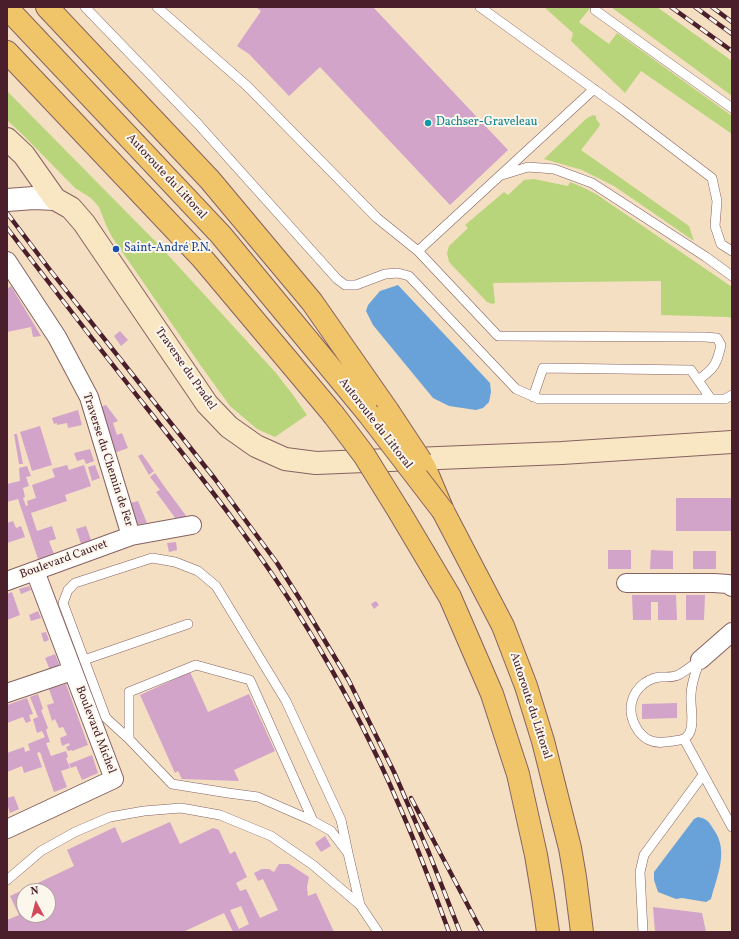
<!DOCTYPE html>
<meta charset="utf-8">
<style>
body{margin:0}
#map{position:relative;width:739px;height:939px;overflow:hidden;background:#f4dfc3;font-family:Vollkorn,serif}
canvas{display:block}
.frame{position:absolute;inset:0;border:8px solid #4a1f2b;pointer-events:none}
.north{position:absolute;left:16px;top:883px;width:40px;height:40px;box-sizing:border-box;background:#fbf7ec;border:1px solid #b4a19f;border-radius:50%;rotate:353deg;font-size:11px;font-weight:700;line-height:16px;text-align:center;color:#4a1f2b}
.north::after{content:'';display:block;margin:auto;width:14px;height:18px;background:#d1495b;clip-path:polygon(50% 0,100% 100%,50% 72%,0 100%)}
</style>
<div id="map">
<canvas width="739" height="939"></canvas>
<div class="frame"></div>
<div class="north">N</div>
</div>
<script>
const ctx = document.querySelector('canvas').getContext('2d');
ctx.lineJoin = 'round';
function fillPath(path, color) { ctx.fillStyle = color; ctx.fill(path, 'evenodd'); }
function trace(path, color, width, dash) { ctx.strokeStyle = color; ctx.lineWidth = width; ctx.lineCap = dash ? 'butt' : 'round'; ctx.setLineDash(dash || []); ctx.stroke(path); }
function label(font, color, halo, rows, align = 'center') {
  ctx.font = font + ' Vollkorn,serif'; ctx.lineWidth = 4; ctx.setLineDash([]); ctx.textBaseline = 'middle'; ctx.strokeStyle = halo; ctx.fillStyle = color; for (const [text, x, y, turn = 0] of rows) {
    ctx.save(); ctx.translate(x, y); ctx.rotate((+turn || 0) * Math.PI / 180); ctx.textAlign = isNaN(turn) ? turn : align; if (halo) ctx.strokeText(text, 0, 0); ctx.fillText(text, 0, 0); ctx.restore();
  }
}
fillPath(new Path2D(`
 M544,7H591L579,22L609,44L617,33L732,116V134L641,71L625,93L571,41L573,33Z
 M611,7H657L732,61V96Z
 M7,91L158,244L276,373L293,395L307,415L275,437L257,429L230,406L201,366L112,237L106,225L99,207L91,198L75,188L24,136L7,120Z
 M593,115L596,116V119L600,124L599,127L581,150L689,226L694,241L614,186L582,170L544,159L587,118Z
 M534,179L568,186L570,182L580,186L596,194L732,287V318L727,317L661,315V281L493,283L495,303L492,304L487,302L449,262L447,253L449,246L468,228L465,225L504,192L508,195L524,180Z`), '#b9d57c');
fillPath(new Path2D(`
 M398,285L490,383L491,392L489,402L483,408L476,410L449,406L433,398L373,325L366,311L368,305L380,291Z
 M698,817C708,819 709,822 714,830C729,851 717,876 711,899L706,902L682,898L676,899L658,892L654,880V872L694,819Z`), '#69a2d8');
fillPath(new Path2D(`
 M256,7H373L508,150L450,205L320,67L289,96L249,54L237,46L261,11Z
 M11,286L41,336L33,337L31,327L7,332V289Z
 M120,331L128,340L121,346L114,336Z
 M106,405L118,421L113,423L117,435L122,433L128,448L111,454L97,408Z
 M78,410L82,425L68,428L67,423L57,425V423L54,424L52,418Z
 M40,426L52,465L32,471L20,432Z
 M14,434H17L23,464H19Z
 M90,449L94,461L86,464L84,459L77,461L74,453Z
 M142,454L154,471L149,475L138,456Z
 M67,465L69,470L84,465L91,486L65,495L67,501L31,513L37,531L52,526L56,539L49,541L54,554L38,559L18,499L7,502V484L20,481L19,468L27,466L31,476L26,477L29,486L23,488L25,497L23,498L26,506L28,505L27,501L36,498L32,485L55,477L52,469Z
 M95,465L100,478L92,481L88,467Z
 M155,473L164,486L187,517L176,519L156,492L160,490L150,477Z
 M676,498H732V531H676Z
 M138,501L147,523L134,525L127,504Z
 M13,521L16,528L21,526L25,537L7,543V523Z
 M86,526L91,540L81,544L76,529Z
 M176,542L177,550L169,552L167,543Z
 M608,550H631V569H608Z
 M651,550L673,551V569H650Z
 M693,551H716V569H693Z
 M29,586L31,590L21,594L19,589Z
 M12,592L20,615L7,620V594Z
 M632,595H676L677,620H658V602H651V620H633Z
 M686,595H705L704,620H686Z
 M376,601L379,605L374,609L371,604Z
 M38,611L41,618L31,621L29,615Z
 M46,632L49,640L44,642L41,633Z
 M55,654L60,667L50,670L45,658Z
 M190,672L208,712L249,694L275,751L234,770L239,781L182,779L178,771L175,773L140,695Z
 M66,684L88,745L72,751V750L68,751L66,747L70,745L69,743L62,746L60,738L67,735L63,727L59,728L55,719L52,721L47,705L54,703L49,689Z
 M38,694L43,709L41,710L48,728L46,730L50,742L46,743L51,756L66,751L68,757L66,758L70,768L61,771L67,787L54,792L40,752L37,753L42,767L24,773L22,766L7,772V753L24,747L25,752L30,750L28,744L45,737L42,731L37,733L33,719L38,717L30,697Z
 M27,698L33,714L29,715L31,721L26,723L23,717L7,723V705Z
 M677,703V718L642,719V704Z
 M92,755L98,773L82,780L76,766L71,768L69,764Z
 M14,796L19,809L10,813L7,804V798Z
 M170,822L180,844L213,828L219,830L230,854L235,851L247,877L236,883L240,891L246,889L260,918L278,910L263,879L258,881L254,873L262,869H269L274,872L279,864H289L309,877L307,887L308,896L316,893L334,932H233L224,913L183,932H7V920L19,915L10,896L74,866L67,850L115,827L122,843ZM24,891H48V915H24ZM241,906L249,924L239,929L230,910Z
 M325,836L331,846L321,852L315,843Z
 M653,907L702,913L706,932H655Z`), '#d2a4ca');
const service = new Path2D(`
 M85,7L198,124L337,279L345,285H356L385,274L398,273L409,276L516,389L539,399H725L732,395
 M157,7L247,86L377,218L418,251L594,89
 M480,7L620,108L712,178L717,201L715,226L721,244L732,251
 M595,10L732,108
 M502,175L528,167L554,169L592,183L706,257L732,276
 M418,251L498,336L705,337L717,338L721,345C717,364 714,369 698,380
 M533,397L543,368L691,370L711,399
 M84,660L188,624
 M700,660C696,671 691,683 691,695C690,706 695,724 689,734C685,740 680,740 673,741C666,742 657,744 649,740C638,735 630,719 631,707C632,692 644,679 660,677C667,677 674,678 680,674C687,670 694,664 700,660Z
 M129,739V692L196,665L250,680L313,821
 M684,739L732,827
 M348,853L341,820L286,701L216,586L198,571L175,562L152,558L75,583L68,590L63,603L106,718L129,739L172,784L228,793L258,797L313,821L331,831L348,853L360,905
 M7,880L41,851L75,832L110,817L144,811L181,808L220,815L271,836L313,865L360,905L378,932
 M643,932L640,872L644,855L703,775`);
const minor = new Path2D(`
 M7,261L57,337L89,397L131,536
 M7,581L131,536L192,525
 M626,583H714L728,584L732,587
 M700,660L732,632
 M7,693L72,671
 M7,829L114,779L35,571`);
const tertiary = new Path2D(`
 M7,200L34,198L55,199`);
const secondary = new Path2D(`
 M7,139L24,155L55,199L71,208L84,223L207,404L229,427L256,446L285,459L316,463L562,453L732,442`);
const motorway = new Path2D(`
 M47,7L210,180L312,302L388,411
 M7,8L221,235L367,412
 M7,52L202,258L333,414
 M424,466L443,511L503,626L526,686L543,741L570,848L575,877L582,932
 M400,513L450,597L492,694L518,774L536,855L543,897L548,932`);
trace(service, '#866260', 10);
trace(minor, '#866260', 20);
trace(tertiary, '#866260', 24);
trace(secondary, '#866260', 24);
trace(motorway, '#866260', 24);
trace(service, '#fff', 9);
trace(minor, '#fff', 18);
trace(tertiary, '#fff', 22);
trace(secondary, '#f9e7c3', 22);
trace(motorway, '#f0c469', 22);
const rail = new Path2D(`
 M671,7L732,51
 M695,7L732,34
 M712,7L732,22
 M7,213L50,270L215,479L277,563L301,601L349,681L394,772L429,853L460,932
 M7,228C53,288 99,348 146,407C207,484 268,561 318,646C348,697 375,749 398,803C417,845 433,889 449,932
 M411,798L482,932`);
trace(rail, '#4a1f2b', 4.5);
trace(rail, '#fbf7ec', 3, [9]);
const motorwayBridge = new Path2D(`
 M388,411L421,461
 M367,412L443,511
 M333,414L364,455L400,513`);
trace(motorwayBridge, '#866260', 24, []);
trace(motorwayBridge, '#f0c469', 22);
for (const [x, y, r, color] of [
 [428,123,4,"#0f9aa8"],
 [116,249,4,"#1a4fb4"]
]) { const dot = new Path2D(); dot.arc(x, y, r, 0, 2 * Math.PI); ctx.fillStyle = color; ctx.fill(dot); trace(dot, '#fbf7ec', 1.5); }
label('12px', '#0d838f', '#fbf7ec', [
 ["Dachser-Graveleau",436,123]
], 'left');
label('12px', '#4a1f2b', '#fbf7ec', [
 ["Autoroute du Littoral",166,177,47],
 ["Traverse du Pradel",185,369,55],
 ["Autoroute du Littoral",375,424,52],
 ["Traverse du Chemin de Fer",107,460,72],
 ["Boulevard Cauvet",64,560,-20],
 ["Autoroute du Littoral",530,706,72],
 ["Boulevard Michel",95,730,69]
]);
label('12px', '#164399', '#fbf7ec', [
 ["Saint-André P.N.",124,249]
], 'left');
</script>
